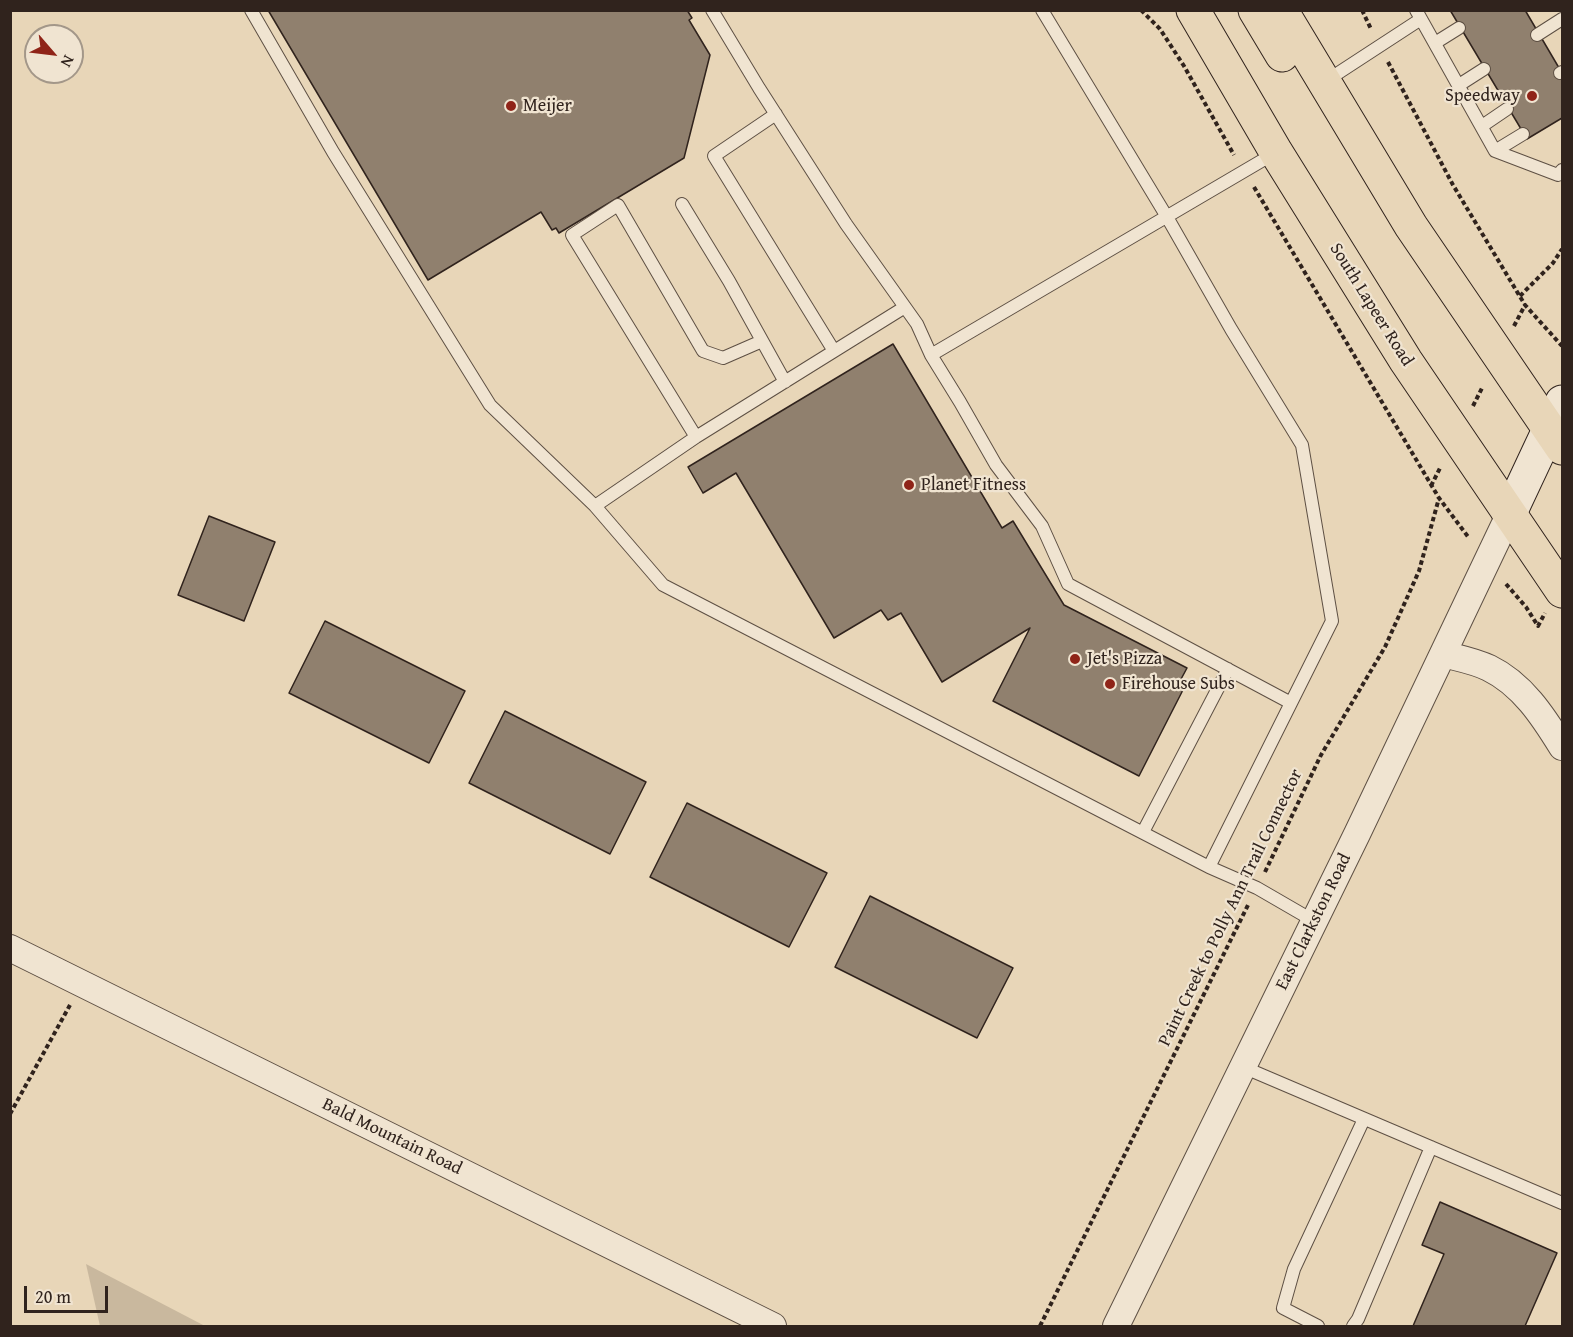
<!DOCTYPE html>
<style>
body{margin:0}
#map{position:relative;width:1573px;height:1337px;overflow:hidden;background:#e8d6b8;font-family:"Gentium Book Plus",serif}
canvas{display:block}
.frame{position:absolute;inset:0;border:12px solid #30231d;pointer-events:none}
.north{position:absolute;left:24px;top:24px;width:60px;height:60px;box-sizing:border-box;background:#f0e4d1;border:2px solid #a39789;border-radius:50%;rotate:118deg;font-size:16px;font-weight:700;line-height:24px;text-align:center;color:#30231d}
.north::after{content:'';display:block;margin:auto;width:21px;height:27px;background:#8f2418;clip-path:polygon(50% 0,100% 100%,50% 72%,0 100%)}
.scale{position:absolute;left:24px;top:1286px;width:84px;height:27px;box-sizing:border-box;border:3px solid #30231d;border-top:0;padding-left:8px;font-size:18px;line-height:21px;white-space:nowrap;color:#30231d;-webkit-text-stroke:4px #f0e4d1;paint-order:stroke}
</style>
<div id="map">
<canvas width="1573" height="1337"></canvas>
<div class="frame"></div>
<div class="north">N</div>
<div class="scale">20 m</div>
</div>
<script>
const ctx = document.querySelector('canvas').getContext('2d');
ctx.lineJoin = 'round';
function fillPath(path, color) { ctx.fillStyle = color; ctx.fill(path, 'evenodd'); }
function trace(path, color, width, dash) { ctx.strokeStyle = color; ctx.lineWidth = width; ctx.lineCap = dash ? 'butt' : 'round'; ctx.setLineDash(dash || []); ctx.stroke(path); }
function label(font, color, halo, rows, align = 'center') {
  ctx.font = font + ' "Gentium Book Plus",serif'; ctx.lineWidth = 4.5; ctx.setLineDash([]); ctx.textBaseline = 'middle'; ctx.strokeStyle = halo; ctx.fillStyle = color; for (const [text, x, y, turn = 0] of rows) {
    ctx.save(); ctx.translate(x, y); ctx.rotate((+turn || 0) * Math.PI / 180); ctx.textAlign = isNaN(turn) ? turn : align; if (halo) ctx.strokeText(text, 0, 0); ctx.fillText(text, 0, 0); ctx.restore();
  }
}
fillPath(new Path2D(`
 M86,1264L205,1326H100Z`), '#c9b89e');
const building = new Path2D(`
 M268,10H687L692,18L689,20L710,55L684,158L559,233L556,228L552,230L541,212L428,280Z
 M1450,10H1525L1562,73V118L1527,139Z
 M893,344L1002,528L1013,521L1064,605L1187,668L1180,681L1186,684L1139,776L993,701L1030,628L942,682L901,613L888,620L881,610L834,638L736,473L703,493L688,467Z
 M209,516L275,542L244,621L178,595Z
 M325,621L465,691L429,763L289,693Z
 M505,711L646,782L610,854L469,783Z
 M687,803L827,873L789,947L650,877Z
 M870,896L1013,968L977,1038L835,967Z
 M1440,1202L1557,1253L1525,1326H1413L1444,1254L1422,1245Z`);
fillPath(building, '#90806e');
trace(building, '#30231d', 1.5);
const lane = new Path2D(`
 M251,10L333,152L490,405L595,506L663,585L1209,867L1257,888L1314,921
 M712,10L759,88L846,224L917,324L931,355L960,402L996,465L1042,526L1068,584L1291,703L1209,867
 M1042,10L1167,217L1231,329L1302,445L1332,621L1291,703
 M1416,10L1495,151L1558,175L1562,170
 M1537,35L1562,19
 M1435,43L1459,28
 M1560,73L1562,72
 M1326,81L1421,19
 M1459,85L1484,69
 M776,114L714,156L834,351
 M1482,126L1507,109
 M1495,151L1523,134
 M682,204L729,281L785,382
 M931,355L1275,153
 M696,437L572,235L618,205L703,351L723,358L762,341
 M595,506L696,437L905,307
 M1143,832L1228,669
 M1243,1067L1562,1203
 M1318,1326L1283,1308L1294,1269L1364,1119
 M1353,1326L1358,1319L1431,1147`);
const street = new Path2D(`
 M1443,654C1458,658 1475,661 1489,668C1522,684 1543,716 1562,747
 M10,948L773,1326
 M1116,1326L1357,834L1509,515`);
const secondary = new Path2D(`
 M1509,515L1562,402`);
const primary = new Path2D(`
 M1193,10L1276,152L1406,361L1562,591
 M1255,10L1282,55
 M1281,10L1411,226L1562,448`);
trace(lane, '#5e5044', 14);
trace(street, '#5e5044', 28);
trace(secondary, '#30231d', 35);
trace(primary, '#30231d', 35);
trace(new Path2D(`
 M1141,10L1160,29L1184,66L1234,155
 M1362,10L1371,29
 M1388,62L1453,185L1525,305
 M1254,187L1439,498
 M1520,296L1553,263L1562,249
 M1514,326L1525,305L1562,346
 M1473,406L1483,386
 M1431,486L1441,466
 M1506,584L1526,607L1538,626L1545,613
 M1265,872L1321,755L1385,647L1419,571L1439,498L1469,538
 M10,1114L70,1005
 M1040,1326L1248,905`), '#30231d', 4, [4.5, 3]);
trace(lane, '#f0e4d1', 12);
trace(street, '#f0e4d1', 26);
trace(secondary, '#f0e4d1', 33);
trace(primary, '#e8d6b8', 33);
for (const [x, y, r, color] of [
 [1532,96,6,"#8f2418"],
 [511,106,6,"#8f2418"],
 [909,485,6,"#8f2418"],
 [1075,659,6,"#8f2418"],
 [1110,684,6,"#8f2418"]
]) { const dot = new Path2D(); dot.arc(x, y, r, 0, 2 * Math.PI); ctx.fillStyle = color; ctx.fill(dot); trace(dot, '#f0e4d1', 2); }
label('18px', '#30231d', '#f0e4d1', [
 ["Speedway",1520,96,"right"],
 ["Meijer",523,106],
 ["Planet Fitness",921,485],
 ["Jet's Pizza",1087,659],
 ["Firehouse Subs",1122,684]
], 'left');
label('18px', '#30231d', '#f0e4d1', [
 ["South Lapeer Road",1371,305,58],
 ["Paint Creek to Polly Ann Trail Connector",1231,908,-64],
 ["East Clarkston Road",1314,922,-64],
 ["Bald Mountain Road",392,1137,26]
]);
</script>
